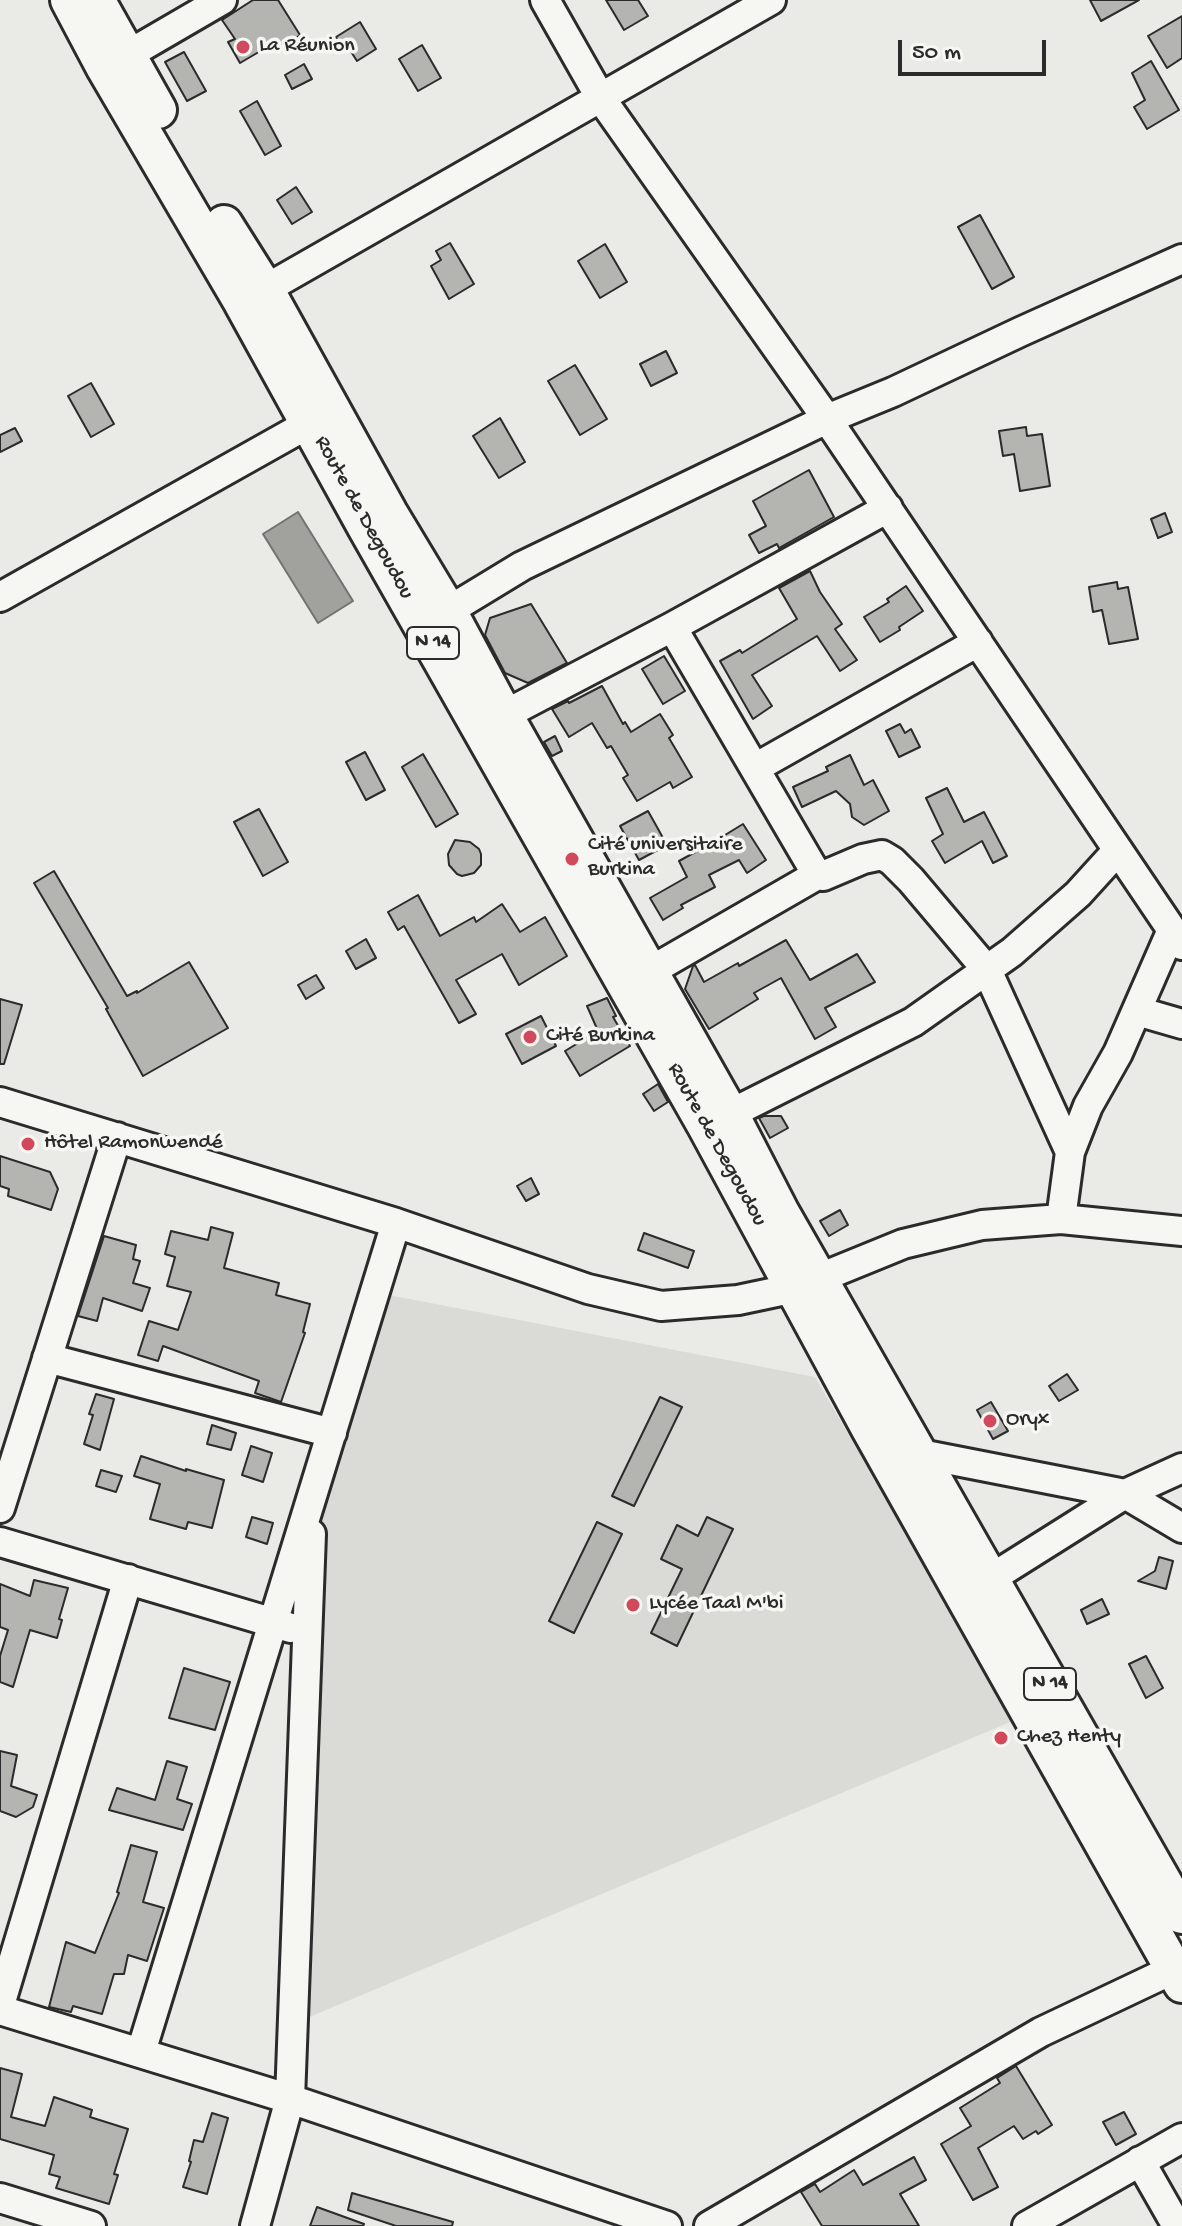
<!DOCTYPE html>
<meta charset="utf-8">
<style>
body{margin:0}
#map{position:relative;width:1182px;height:2226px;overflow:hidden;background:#eaeae6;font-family:"Gochi Hand",sans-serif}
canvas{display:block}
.scale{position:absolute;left:898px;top:40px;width:148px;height:36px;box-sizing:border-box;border:4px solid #2b2b2b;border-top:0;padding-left:10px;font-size:24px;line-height:28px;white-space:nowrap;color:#2b2b2b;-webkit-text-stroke:6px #f6f6f2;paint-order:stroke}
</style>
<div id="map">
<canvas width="1182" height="2226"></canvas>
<div class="scale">50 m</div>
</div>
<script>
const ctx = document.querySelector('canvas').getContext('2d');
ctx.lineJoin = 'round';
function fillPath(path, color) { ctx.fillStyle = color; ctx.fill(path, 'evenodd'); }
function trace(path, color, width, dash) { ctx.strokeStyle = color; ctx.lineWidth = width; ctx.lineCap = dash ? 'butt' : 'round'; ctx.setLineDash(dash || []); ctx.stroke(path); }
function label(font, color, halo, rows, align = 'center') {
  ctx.font = font + ' "Gochi Hand",sans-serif'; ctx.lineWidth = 7; ctx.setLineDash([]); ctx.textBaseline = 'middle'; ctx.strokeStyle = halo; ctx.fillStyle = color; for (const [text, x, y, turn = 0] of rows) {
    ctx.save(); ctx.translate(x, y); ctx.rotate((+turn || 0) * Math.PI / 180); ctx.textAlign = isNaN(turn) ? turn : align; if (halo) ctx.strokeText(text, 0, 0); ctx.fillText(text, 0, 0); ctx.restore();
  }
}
fillPath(new Path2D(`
 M389,1295L815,1377L1015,1720L300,2021L324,1490Z`), '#dadad6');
const water = new Path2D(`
 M298,512L353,601L318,623L263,534Z`);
fillPath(water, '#a1a19e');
trace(water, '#727270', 2);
const building = new Path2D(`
 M253,0H278L300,35L292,41L297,51L269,46L240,63L228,42L235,39L222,20Z
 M606,0H638L648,16L624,30Z
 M1090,0H1139L1101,21Z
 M1182,16V58L1167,68L1148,36Z
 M360,22L376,49L357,61L348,47L344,50L336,37Z
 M422,45L441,78L418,91L399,59Z
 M184,52L206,91L187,101L165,62Z
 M1151,61L1179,110L1147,129L1134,107L1145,100L1132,73Z
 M304,64L312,79L292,89L285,75Z
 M257,101L281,146L265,155L240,111Z
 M296,187L312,212L292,224L277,200Z
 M980,215L1014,277L992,289L958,227Z
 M450,243L474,284L449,299L431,266L441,260L436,251Z
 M605,244L627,282L600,298L578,261Z
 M666,351L677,373L651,386L640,364Z
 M575,365L607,419L580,435L548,381Z
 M91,383L114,424L91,437L68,396Z
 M500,418L525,462L499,478L473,436Z
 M1026,427L1027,436L1042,434L1050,486L1020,491L1014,454L1003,456L999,431Z
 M15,428L22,441L0,452V435Z
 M809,470L834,517L779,548L777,544L759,553L749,535L766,526L753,501Z
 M1165,513L1172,532L1158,538L1151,519Z
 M810,571L820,592L842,624L835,629L857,660L840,671L817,636L752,675L772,706L753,719L720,661L740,650L742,653L797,619L779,588Z
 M1117,582L1118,589L1128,587L1138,639L1109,644L1102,610L1093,612L1089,587Z
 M906,586L923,611L899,627L900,630L880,642L864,617L889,602L887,599Z
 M531,604L567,663L528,683L505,673L485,635L490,618Z
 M664,656L685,691L663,704L642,669Z
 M602,686L623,724L625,722L631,732L660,714L673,735L669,738L692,777L673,788L670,782L637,801L623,778L628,775L611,746L607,748L592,723L569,737L552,709L568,701L569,703Z
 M900,724L905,733L911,729L920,747L899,757L886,731Z
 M555,736L562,751L552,756L544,742Z
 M365,752L385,790L366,800L346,762Z
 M423,754L458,814L436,827L402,767Z
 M850,755L864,785L873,780L889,811L864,825L852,817L850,804L836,791L802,807L793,787L828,771L826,767Z
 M947,788L964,822L984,812L1007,856L993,863L982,841L945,863L932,841L943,834L926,798Z
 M259,809L288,862L263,876L234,822Z
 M648,811L667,845L639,860L620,826Z
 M743,824L766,860L747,873L739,860L709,875L715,887L681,905L683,908L663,920L650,898L687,877L679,861L712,843Z
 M455,840L470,842L479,849L481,854V865L474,873L462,876L457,874L449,865L448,854Z
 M54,871L127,996L137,991V993L189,962L228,1028L143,1076L106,1009L108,1008L34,883Z
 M418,895L440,936L474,917L476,922L502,904L520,932L545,917L567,956L519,985L502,954L456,980L476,1014L459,1023L404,926L398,930L388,912Z
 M366,939L376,958L356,969L346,951Z
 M786,940L810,980L857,954L875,982L825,1008L836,1027L815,1039L781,978L754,993L758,999L709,1029L685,989L693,966L695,965L704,982L738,963L739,966Z
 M316,975L324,988L306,999L298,985Z
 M607,998L616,1016L613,1017L630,1046L580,1076L565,1051L598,1031L587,1006Z
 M0,999L22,1005L4,1064H0Z
 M541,1016L556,1046L522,1064L506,1034Z
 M658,1084L668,1102L654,1111L643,1094Z
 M764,1116H781L788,1128L770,1138L759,1118Z
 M0,1156L50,1172L58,1189L51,1210L8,1196L9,1189L0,1186Z
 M531,1178L539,1194L526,1201L517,1186Z
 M840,1210L848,1225L829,1236L820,1221Z
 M211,1227L233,1233L224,1268L279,1283L276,1295L310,1304L303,1332L305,1333L281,1402L255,1393L259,1381L163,1346L158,1361L138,1355L149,1321L178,1330L191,1292L167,1286L175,1257L165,1254L171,1231L208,1240Z
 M644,1233L694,1251L688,1268L638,1250Z
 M104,1236L136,1245L133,1259L140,1261L133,1283L150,1288L142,1311L103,1298L97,1321L78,1316Z
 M1067,1374L1078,1390L1059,1401L1049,1386Z
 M96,1394L114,1399L100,1450L84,1444L93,1415L89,1414Z
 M660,1397L682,1407L634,1506L612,1496Z
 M991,1402L1008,1431L993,1439L977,1410Z
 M212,1425L236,1433L231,1450L207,1444Z
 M251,1446L272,1453L263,1482L242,1475Z
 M141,1456L186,1471V1469L224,1480L212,1528L188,1522L186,1529L150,1519L160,1484L134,1476Z
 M101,1470L122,1476L116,1492L96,1486Z
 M252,1517L273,1523L267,1544L246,1537Z
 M707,1517L733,1529L677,1646L651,1633L682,1569L661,1559L677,1525L698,1536Z
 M597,1522L622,1534L574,1633L549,1621Z
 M1159,1557L1173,1561L1166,1589L1138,1581L1155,1571Z
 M34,1580L68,1588L59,1619L62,1620L57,1638L30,1630L13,1687L0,1682V1656L8,1630L0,1627V1584L30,1596Z
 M1102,1599L1109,1614L1087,1624L1081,1610Z
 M1146,1656L1163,1688L1146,1698L1129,1664Z
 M184,1668L230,1682L215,1730L169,1718Z
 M0,1751L17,1755L11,1786L37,1795L33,1807L16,1817L0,1811Z
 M167,1761L187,1767L177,1799L192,1804L183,1830L109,1810L117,1788L155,1800Z
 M131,1845L157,1852L143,1902L164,1908L147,1961L128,1955L124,1974H114L102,2014L73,2006L71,2012L49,2007L66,1942L95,1953L119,1893L117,1892Z
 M1016,2066L1052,2125L1038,2134L1036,2131L1023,2139L1014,2126L978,2148L998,2187L973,2200L941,2144L971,2126L960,2108L1000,2083L997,2078Z
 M0,2068L22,2074L11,2117L45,2126L54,2097L92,2110L90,2117L128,2129L114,2174L118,2175L109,2204L56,2188L60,2177L49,2174L54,2155L0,2139Z
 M1124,2112L1136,2134L1116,2145L1103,2122Z
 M212,2113L228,2118L207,2194L183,2187L191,2162L189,2161L194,2140L203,2142Z
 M914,2157L926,2180L900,2194L919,2226H822L801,2192L815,2184L820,2192L854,2170L863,2185Z
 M352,2193L453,2222L452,2226H396L348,2210Z
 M317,2207L364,2224L363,2226H310Z`);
fillPath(building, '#b4b4b1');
trace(building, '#2b2b2b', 2);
const minor = new Path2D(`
 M545,0L600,97L827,419L1182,945
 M112,64L222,0
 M250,298L771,0
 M0,597L310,423
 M448,611L522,566L827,419L893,392L1020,332L1182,259
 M672,627L817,875
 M487,724L672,627L888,508
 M755,768L978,642
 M633,981L817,875L823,876L863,859L882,855L892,861L911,880L987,970L1070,1152
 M1137,1011L1182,1024
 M0,1102L396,1223L588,1289L661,1306L738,1300L795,1288L903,1244L982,1225L1061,1219L1182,1231
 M714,1122L913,1022L1012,952L1078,894L1118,850
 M1061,1219L1070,1152L1088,1106L1118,1053L1171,932
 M47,1358L332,1433
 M905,1451L1125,1494L1182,1468
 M0,1508L117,1137
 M0,1542L291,1628
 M990,1579L1125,1494L1182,1528
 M0,2005L128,1579
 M0,2010L290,2099L667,2226
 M141,2052L396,1223
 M1140,2161L1177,2226
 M0,2198L91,2226
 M255,2226L290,2099L311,1534
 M709,2226L1041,2032L1174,1969
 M1027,2226L1182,2138`);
const major = new Path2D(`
 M69,0L105,68L242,302L366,527L706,1126L870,1429L1182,1984
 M99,5L158,110
 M224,224L265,289L389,513L448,611L504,715L730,1114L781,1213L1182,1915`);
trace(minor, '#2b2b2b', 34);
trace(major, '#2b2b2b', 42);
trace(minor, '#f6f6f2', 28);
trace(major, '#f6f6f2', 36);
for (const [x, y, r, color] of [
 [243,47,8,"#d1495b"],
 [572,859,8,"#d1495b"],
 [530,1037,8,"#d1495b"],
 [28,1144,8,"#d1495b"],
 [990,1421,8,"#d1495b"],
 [633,1605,8,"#d1495b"],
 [1001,1738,8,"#d1495b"]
]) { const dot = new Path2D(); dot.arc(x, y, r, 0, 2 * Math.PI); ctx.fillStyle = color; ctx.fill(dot); trace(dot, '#f6f6f2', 3); }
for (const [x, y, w] of [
 [433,643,52],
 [1050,1684,52]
]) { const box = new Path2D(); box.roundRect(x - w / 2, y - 16, w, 32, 6); ctx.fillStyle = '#f6f6f2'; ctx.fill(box); trace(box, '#2b2b2b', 2); }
label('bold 20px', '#2b2b2b', null, [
 ["N 14",433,643],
 ["N 14",1050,1684]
]);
label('22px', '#2b2b2b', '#f6f6f2', [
 ["La Réunion",259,47],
 ["Cité universitaire",588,846],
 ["Burkina",588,871],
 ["Cité Burkina",546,1037],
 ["Hôtel Ramonwendé",44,1144],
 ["Oryx",1006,1421],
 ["Lycée Taal M'bi",649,1605],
 ["Chez Henty",1017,1738]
], 'left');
label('22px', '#2b2b2b', '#f6f6f2', [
 ["Route de Degoudou",363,518,61],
 ["Route de Degoudou",716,1145,61]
]);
</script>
